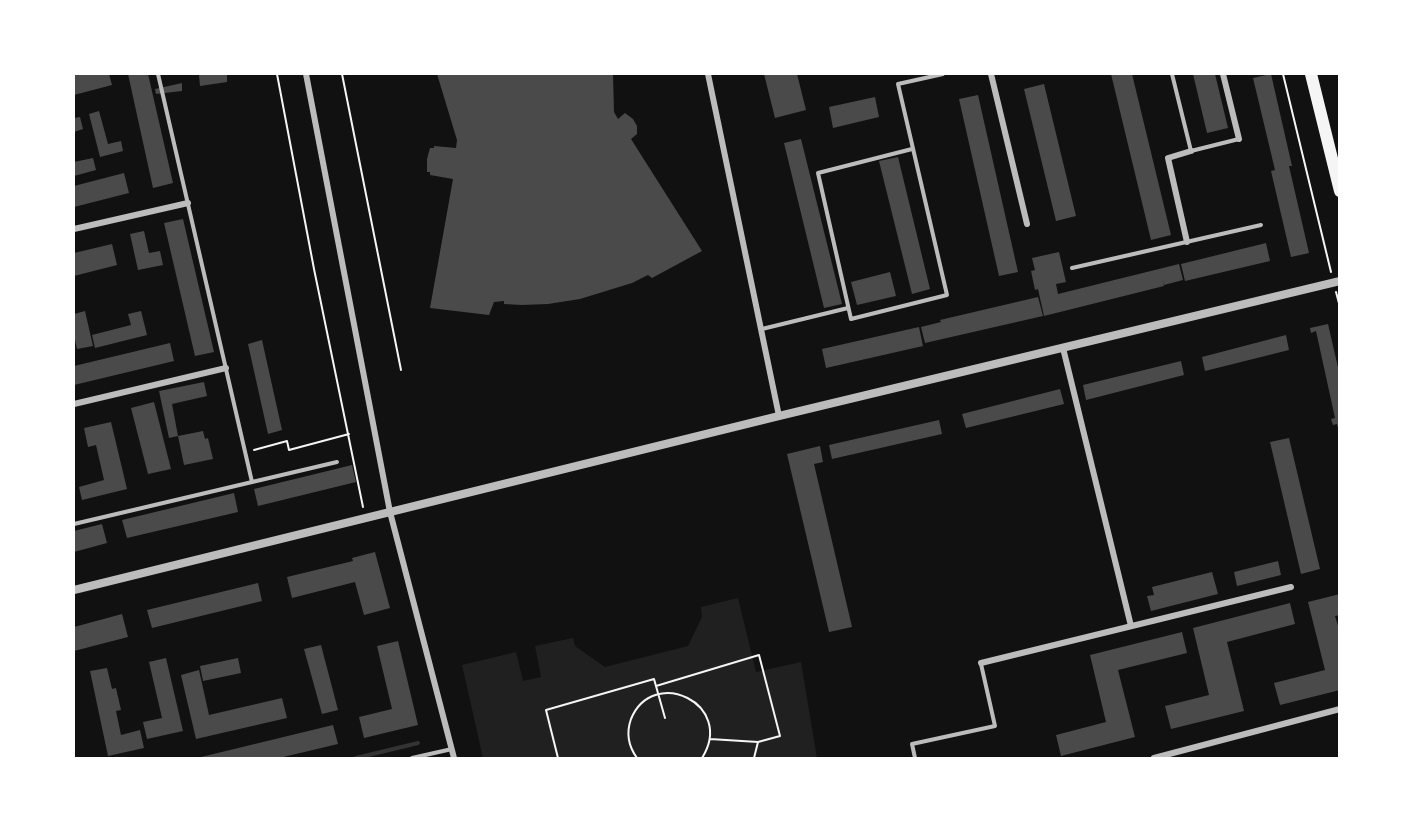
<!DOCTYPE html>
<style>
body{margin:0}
#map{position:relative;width:1413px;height:832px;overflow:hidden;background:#111;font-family:Merriweather,serif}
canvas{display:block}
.frame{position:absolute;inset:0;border:75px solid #fff;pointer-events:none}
</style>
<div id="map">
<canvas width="1413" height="832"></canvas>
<div class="frame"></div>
</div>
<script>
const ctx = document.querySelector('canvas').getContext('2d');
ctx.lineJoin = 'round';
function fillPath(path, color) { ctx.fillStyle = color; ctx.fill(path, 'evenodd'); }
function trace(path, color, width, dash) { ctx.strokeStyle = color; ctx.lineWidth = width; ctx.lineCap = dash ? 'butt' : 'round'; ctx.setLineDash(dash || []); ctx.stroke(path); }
fillPath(new Path2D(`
 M738,598L756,672L801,662L817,758H483L462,665L516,652L523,681L541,677L535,646L573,638L575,646L605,667L688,646L702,617L701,607Z`), '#202020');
trace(new Path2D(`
 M356,758L418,743`), '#333', 4);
fillPath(new Path2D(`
 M74,74H109L112,85L74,95Z
 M128,74H148L173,183L153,188Z
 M210,74H227V82L200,86L199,75Z
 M437,74H613L614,112L618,119L625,113L633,119L637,126V134L631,139L702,251L652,278L648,275L632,283L580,299L548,304L522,305L504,304V301L494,302L489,315L430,308L453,179L430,175V172H427V159L430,148H434V146L456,148L457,140Z
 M764,74H797L806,110L775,118Z
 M1111,74H1132L1171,235L1151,240Z
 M1193,74H1215L1228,128L1207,133Z
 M1271,74L1292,166H1289L1309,253L1291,257L1271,171L1275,170L1253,78Z
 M182,83V91L156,94L155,89Z
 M1044,84L1076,216L1056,221L1024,89Z
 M978,95L1018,272L999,276L959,99Z
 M875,97L879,117L833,128L829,107Z
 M99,111L108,144L121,141L123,151L100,157L89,114Z
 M80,117L83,129L74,132V118Z
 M801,139L842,304L824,308L784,143Z
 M898,157L930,289L912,294L879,161Z
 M93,158L96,170L74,176V162Z
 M124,173L129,193L74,207V186Z
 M183,219L214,352L195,356L164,223Z
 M144,231L149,253L160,251L163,265L138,270L130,234Z
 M1266,243L1270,261L1185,281L1181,264Z
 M112,244L117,265L74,276V253Z
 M1059,252L1066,282L1056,284L1058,294L1179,264L1183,280L1164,285L1162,279L1164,286L1044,316L1038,289L1035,290L1031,271L1035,270L1032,258Z
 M890,272L896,296L857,305L851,282Z
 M1038,297L1043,316L925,343L921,327L941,322L940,320Z
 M85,311L93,346L77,349L74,335V314Z
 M141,311L147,335L95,348L92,335L131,325L128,314Z
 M1328,324L1340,376L1339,432L1337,424L1333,425L1331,419L1335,418L1316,331L1311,333L1310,328Z
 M919,327L923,346L826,368L822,349Z
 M1286,335L1289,350L1205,371L1202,357Z
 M262,340L282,430L268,434L248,344Z
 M170,343L174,361L74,385V366Z
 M1181,361L1184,375L1086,400L1083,385Z
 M204,382L207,396L172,404L178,436L169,438L159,391Z
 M1060,389L1064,404L966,428L962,414Z
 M154,402L171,469L148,474L131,408Z
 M939,420L942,434L832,459L829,445Z
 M111,422L127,489L82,500L79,487L104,480L96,445L88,447L84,428Z
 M203,431L205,439L208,438L213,459L184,465L178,436Z
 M1289,438L1320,569L1301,574L1270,442Z
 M820,446L823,462L814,464L852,627L829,632L787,454Z
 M352,465L356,482L258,506L254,489Z
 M234,493L238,512L127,538L122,520Z
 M102,524L107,543L74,552V531Z
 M375,552L390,608L364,615L355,582L292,598L287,577L353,561L352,558Z
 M1278,561L1281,575L1237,586L1234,572Z
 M1212,572L1218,594L1151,611L1147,596L1154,595L1152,587Z
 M258,583L262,601L152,628L147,610Z
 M1340,594V615L1335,616L1340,632V690L1280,705L1274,683L1325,670L1308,602Z
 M1290,603L1295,624L1227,642L1244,711L1171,729L1165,706L1209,695L1193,628Z
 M122,614L128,637L74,651V627Z
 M1182,632L1187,653L1118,670L1135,737L1061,756L1056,735L1106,722L1090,655Z
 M398,641L418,725L364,738L359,717L392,709L377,646Z
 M321,645L338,710L322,714L304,649Z
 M166,658L183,731L147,739L143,722L162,718L149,662Z
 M238,658L241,673L203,681L200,666Z
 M107,668L112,689L116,688L121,710L116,711L121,735L140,730L144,748L108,756L90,671Z
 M199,670L209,715L282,698L287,718L196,739L181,675Z
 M333,725L338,744L279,758H197Z`), '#4a4a4a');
trace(new Path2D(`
 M277,74L314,269L363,507
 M342,74L401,370
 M1283,74L1331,272
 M1336,292L1340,307
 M254,450L287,441L289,450L349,434
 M656,686L759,655L780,736L758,742
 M710,739L758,742L754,758
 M558,758L546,710L654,679L665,718
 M637,758C629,747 626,733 631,719C653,665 736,704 702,758`), '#f5f5f5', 2);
trace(new Path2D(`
 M158,74L252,482
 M1172,74L1191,151L1239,139
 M912,149L818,173L851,319L947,295L898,84L943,74
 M1072,268L1261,225
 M762,329L848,308
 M74,524L337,462
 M412,758L452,749
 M915,758L912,744L995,726L981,664`), '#bcbcbc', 4);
trace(new Path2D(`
 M306,74L390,512L454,758
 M708,74L779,416
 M991,74L1027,224
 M1223,74L1239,139
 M74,229L188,203
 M1187,242L1168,158L1191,151
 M1063,348L1131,626
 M74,404L226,368
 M981,663L1291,587
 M1154,758L1340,709`), '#bcbcbc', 6);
trace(new Path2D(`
 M74,590L779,416L1340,281`), '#bcbcbc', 8);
trace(new Path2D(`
 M1311,74L1340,191`), '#f5f5f5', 12);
</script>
